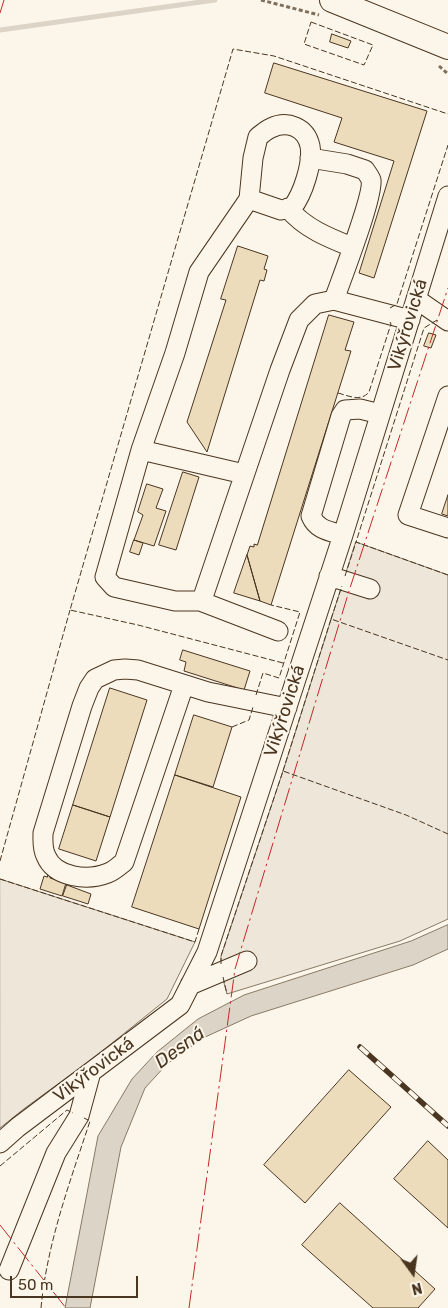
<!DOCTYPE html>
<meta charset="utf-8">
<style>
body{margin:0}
#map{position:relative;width:448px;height:1308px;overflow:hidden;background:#fbf6e9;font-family:Rubik,sans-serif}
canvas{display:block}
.north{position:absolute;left:388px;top:1248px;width:50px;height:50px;-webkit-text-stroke:4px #fbf6e9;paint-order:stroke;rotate:166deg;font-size:14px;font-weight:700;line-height:20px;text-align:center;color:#4a3520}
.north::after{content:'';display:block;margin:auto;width:18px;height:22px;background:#4a3520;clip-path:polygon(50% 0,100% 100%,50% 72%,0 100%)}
.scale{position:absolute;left:10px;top:1276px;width:128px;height:22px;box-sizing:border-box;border:2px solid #4a3520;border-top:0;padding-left:6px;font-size:15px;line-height:18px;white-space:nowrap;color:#4a3520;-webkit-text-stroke:4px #fbf6e9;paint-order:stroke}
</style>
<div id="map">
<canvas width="448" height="1308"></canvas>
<div class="north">N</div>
<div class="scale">50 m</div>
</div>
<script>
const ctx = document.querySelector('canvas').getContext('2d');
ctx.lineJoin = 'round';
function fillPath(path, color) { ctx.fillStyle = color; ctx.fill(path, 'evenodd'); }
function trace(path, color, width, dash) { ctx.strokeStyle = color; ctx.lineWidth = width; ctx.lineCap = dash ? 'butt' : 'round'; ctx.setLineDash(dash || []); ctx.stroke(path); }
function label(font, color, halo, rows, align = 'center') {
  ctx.font = font + ' Rubik,sans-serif'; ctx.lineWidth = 4; ctx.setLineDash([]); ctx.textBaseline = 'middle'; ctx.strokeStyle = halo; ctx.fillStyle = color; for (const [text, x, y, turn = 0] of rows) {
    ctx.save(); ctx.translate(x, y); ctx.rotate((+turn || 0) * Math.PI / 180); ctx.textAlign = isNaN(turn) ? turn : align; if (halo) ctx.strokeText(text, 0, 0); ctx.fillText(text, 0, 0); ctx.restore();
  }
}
const green = new Path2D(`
 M356,542L448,575V919L400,941L227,994L221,972V956L283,771Z
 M0,879L195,942L167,999L91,1060L25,1108L0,1128Z`);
fillPath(green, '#ede6d9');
trace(green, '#887966', 1);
const water = new Path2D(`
 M448,925V949L413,965L251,1016L203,1038L167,1064L145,1088L121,1147L90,1308H65L98,1136L132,1079L157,1052L198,1019L244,995L411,941Z`);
fillPath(water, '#dcd4c6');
trace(water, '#887966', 1);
trace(new Path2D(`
 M0,30L215,0`), '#dcd4c6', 5);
const building = new Path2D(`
 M332,34L351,41L348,48L330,42Z
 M274,63L427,111L374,278L359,273L394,161L334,142L342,118L265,93Z
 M238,246L268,256L264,269L267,270L264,281L260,280L207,452L187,422L226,300L221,299Z
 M329,315L354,322L345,350L351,351L271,605L260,601L247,555L250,546L254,547V544L257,545Z
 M429,333L436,335L431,348L424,346Z
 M183,472L199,477L176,550L159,545Z
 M147,484L163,489L156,508L166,511L154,546L134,540L143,515L138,512Z
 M448,495V516L442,514Z
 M134,540L143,543L139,555L130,552Z
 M247,555L260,601L234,593Z
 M183,650L250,671L244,690L184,671L186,662L180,660Z
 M110,688L147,700L110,817L73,805Z
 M194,715L232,727L213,787L175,775Z
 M175,775L241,797L199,929L132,907Z
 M73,805L110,817L96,861L59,849Z
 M49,872L51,873L50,878L66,883L62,896L40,889L44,876L47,877Z
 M67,885L91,894L88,904L63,896Z
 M349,1070L391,1107L305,1203L264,1165Z
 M428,1141L448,1160V1228L394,1179Z
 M340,1203L435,1289L418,1308H373L302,1245Z`);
fillPath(building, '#ecdcbc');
trace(building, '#4a3520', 1);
const minor = new Path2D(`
 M310,158L347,164L365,170C367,173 370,177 371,180C374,195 341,280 334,300
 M288,208C304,228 329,238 352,247
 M416,299L448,321
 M448,396L408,515L448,528
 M141,450L175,353L199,272L249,199L253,158L258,137C262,134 266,130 271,128C287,120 306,127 310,146C313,163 303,194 292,208L281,210L249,199
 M244,474L141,450L105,577L114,587L175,601H200L203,597L280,370L299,320L315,304L334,300L410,320
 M343,535C329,531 317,530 311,516L341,416L345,410L360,409L380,414
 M329,576L370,589
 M200,601L278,631
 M184,685L124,862C119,866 114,871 108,873C88,881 55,878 46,856C42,848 43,841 43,833L82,706L89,688L95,679L114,670L125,669L138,670L208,692L287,708
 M190,985L247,961
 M0,1143L18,1127L180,1005L207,952L343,535L448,196
 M9,1270L56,1153L79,1116L91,1072`);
const major = new Path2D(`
 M332,0L448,47`);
trace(minor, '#4a3520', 21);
trace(major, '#4a3520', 26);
trace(new Path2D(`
 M261,0L319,15
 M439,66L448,74`), '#7f6f5c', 3, [4, 2.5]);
trace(minor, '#fbf6e9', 19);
trace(major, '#fbf6e9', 24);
const rail = new Path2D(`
 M360,1047L448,1126`);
trace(rail, '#4a3520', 5.5);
trace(rail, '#fbf6e9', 4, [11]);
trace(new Path2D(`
 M311,22L373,45L364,65L304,44Z
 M390,308L397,304L448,145
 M437,320L424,328L356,542L448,575
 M338,393C349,396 361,402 369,392L391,324L390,322
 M345,576L356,542
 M331,619L342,586
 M283,663L138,625L70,610L233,49L274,56L448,114
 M256,695L263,673L279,678L300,612L271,605
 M232,727L249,720L253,707
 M283,771L331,619L448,660
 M0,861L70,610
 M0,879L195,942L199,929
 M221,964V956L283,771L406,815L448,834
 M223,977L227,994
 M0,1166L67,1110L73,1113
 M41,1308C47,1243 70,1182 90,1121L84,1118`), '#4a3520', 1, [6, 2.5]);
trace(new Path2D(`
 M0,13L4,0
 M0,1225L66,1308
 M189,1308L235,969L349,591L448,288`), '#c62828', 1, [18, 4, 2.5, 4]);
label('18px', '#4a3520', '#fbf6e9', [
 ["Vikýřovická",408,325,-73],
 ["Vikýřovická",285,711,-72],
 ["Vikýřovická",94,1070,-37]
]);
label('italic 19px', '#4a3520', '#fbf6e9', [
 ["Desná",180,1048,-36]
]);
</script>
